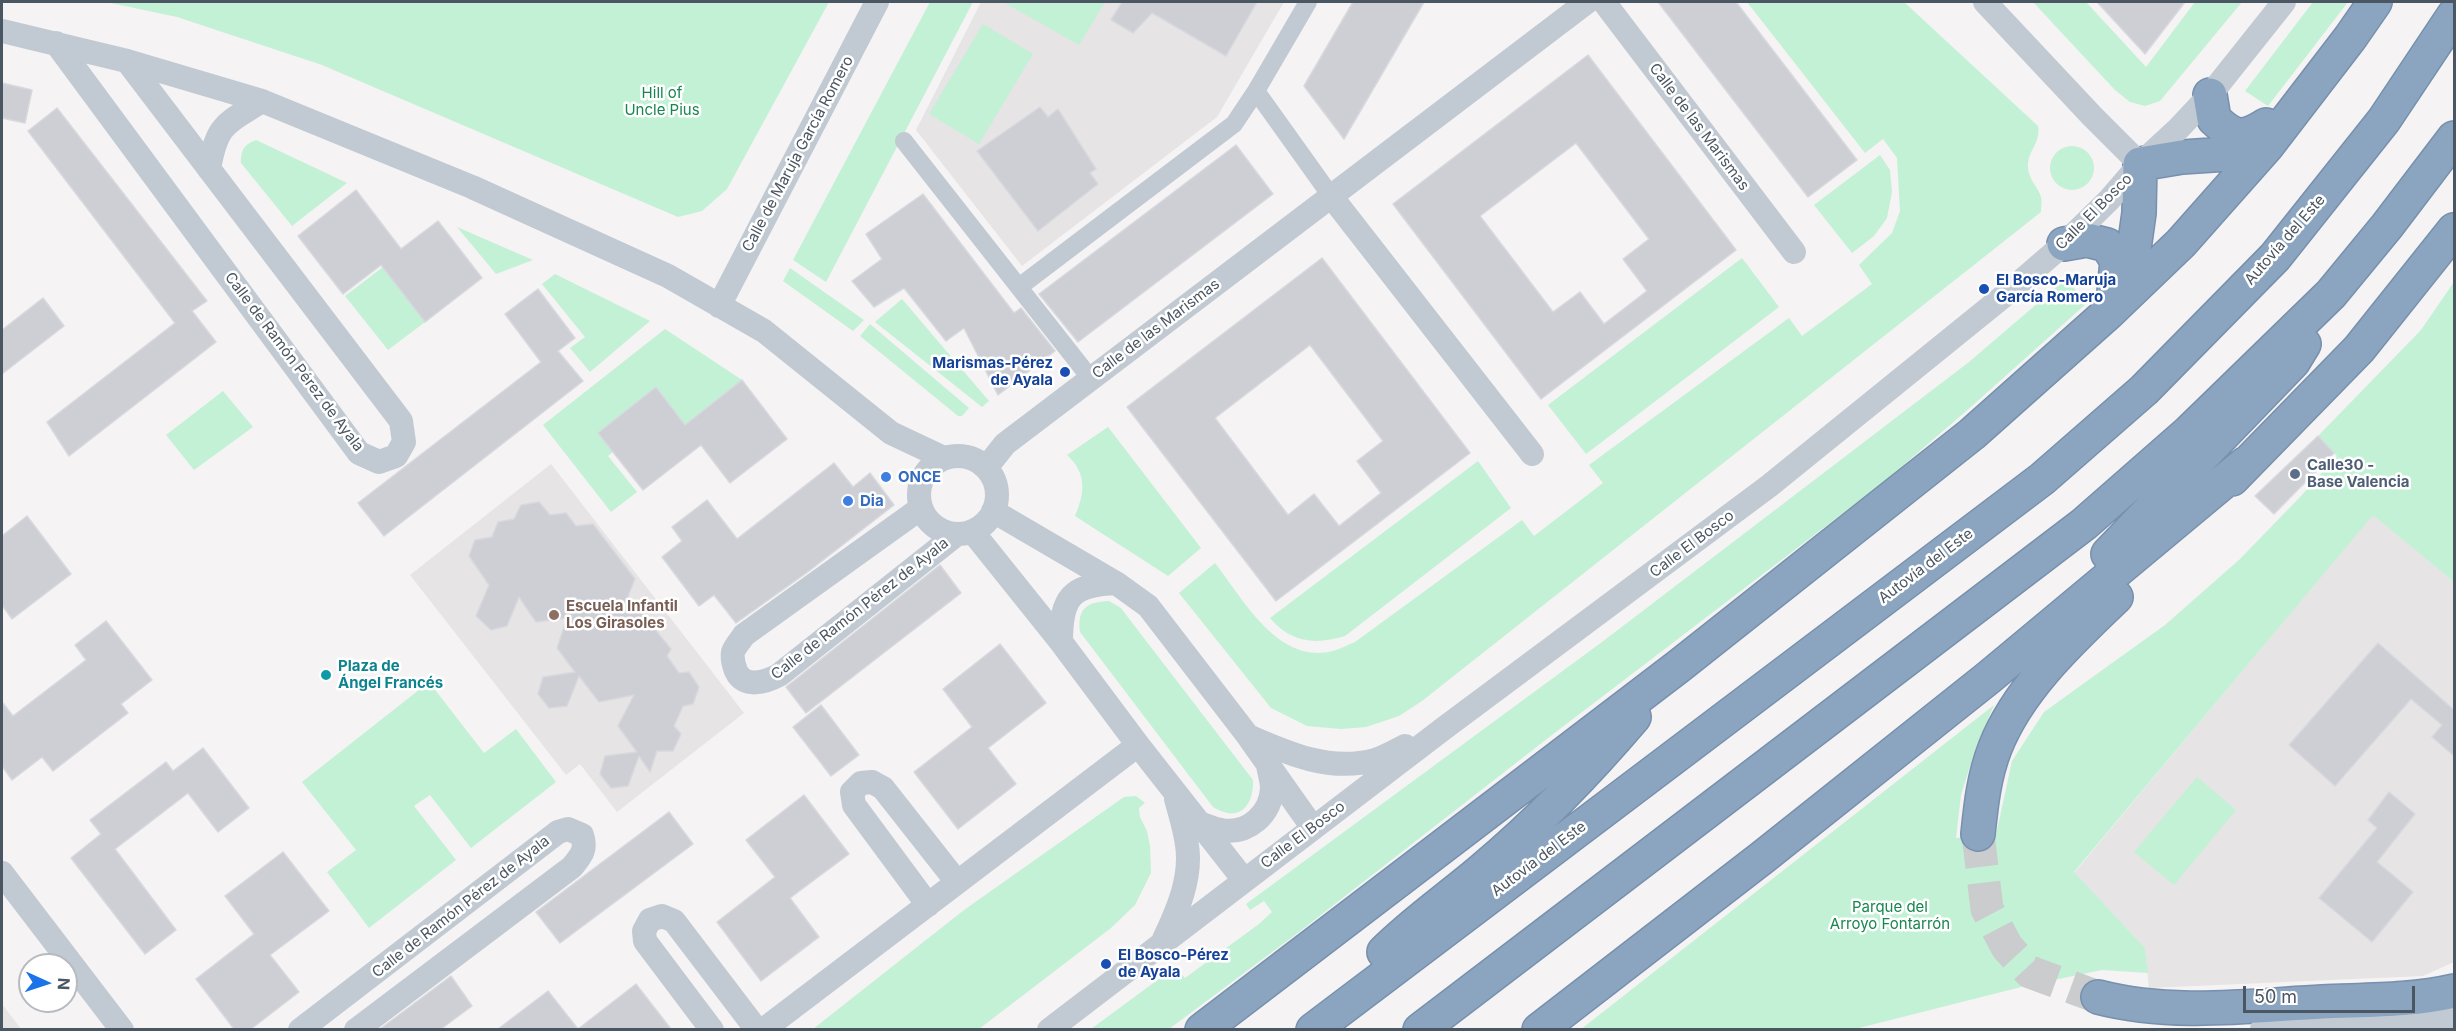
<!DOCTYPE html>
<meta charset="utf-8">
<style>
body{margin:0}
#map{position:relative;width:2456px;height:1031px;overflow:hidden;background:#f5f3f3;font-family:Inter,sans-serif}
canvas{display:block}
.frame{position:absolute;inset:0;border:3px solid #4a5661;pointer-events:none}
.north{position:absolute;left:18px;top:953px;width:60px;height:60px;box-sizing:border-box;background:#fff;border:2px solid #b7bbc0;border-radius:50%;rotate:93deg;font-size:16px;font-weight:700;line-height:24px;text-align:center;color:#4a5661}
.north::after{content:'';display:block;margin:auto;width:21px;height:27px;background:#1a73e8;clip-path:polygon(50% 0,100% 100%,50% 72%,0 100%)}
.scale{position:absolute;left:2243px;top:986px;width:172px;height:27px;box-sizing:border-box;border:3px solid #4a5661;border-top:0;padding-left:8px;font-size:18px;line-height:21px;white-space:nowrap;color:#4a5661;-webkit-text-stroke:4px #fff;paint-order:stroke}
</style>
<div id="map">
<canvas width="2456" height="1031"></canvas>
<div class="frame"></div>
<div class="north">N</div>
<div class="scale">50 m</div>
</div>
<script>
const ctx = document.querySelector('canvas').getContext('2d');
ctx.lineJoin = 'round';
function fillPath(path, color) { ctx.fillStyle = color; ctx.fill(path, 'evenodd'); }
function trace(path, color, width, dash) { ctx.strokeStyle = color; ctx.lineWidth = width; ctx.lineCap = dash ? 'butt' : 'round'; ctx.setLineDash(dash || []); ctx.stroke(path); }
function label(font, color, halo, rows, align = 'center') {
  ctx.font = font + ' Inter,sans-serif'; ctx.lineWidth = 5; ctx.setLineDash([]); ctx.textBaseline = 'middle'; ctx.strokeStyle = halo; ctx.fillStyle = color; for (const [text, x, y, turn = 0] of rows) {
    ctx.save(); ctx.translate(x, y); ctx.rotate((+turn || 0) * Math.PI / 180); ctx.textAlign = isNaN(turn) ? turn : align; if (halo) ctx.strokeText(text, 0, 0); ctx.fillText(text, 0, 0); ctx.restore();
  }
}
fillPath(new Path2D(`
 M981,2H1284L1217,117L1022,266L916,130Z
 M551,464L744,713L617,812L580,764L566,775L410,575Z
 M2373,514L2454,582V962L2423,976L2149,988L2145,948L2074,873Z
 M2,1004L21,1029H2Z`), '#e6e4e5');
fillPath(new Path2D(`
 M106,2H105H829L727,189L702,211L678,217L322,65L177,17Z
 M930,2H973L826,282L793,260Z
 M1003,2H1105L1079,45Z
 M1747,2H1904L2038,126C2041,144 2027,151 2028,167C2028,179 2038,187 2041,197C2042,201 2041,207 2041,212L1422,701L1399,716L1366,727L1341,729L1307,726L1271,708L1179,593L1215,563C1243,599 1278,665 1333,651C1340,649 1347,645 1355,642L1522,520L1534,536L1603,483L1589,465L1789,318L1802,336L1872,284L1859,265L1892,233L1900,211L1897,158L1883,139L1865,153Z
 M2033,2H2086L2146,67L2195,2H2242L2160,101L2145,106L2130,102L2115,90Z
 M2313,2H2348L2268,106L2245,91Z
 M983,24L1033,54L979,144L929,114Z
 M256,140L347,183L292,226L241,163C241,149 244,145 256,140Z
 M2050 168a22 22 0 1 1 44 0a22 22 0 1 1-44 0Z
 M1880,155L1890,170L1892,192L1887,218L1874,236L1852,253L1814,205Z
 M457,227L533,260L496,274Z
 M1742,258L1779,307L1586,454L1548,405Z
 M383,267L425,322L388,350L345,296Z
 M790,268L864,320L853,331L783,281Z
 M555,274L650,321L590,372L570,348L585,337L542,284Z
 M2066,279L2087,303L1972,406L1885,481L1548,738L1299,932L1169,1029H1091L1175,967L1185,978L1259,924L1272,912L1264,901L1250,910L1246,904L1602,642L1969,362Z
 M2454,282V582L2373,515L2074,872L2145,948L2148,973L2102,970L2025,986L1855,1029L1580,1030L1994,705L1975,750L1961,795L1956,838L1996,835L2012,761L2044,712L2165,625L2240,559L2301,496L2337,456L2318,436L2421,330Z
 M902,299L989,401L982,407L875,322Z
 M870,324L969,408L962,416H958L860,336Z
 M665,329L742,380L685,425L656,388L599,432L613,452L608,456L637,492L611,512L543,425Z
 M223,391L253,427L194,470L166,435Z
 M1108,427L1201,548L1168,576L1075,516C1085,493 1087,473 1067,455Z
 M1478,461L1511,508L1345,636C1316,645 1291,643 1270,618Z
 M1109,601L1121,608L1130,620L1253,780C1254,807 1238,823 1213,807L1080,632C1077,608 1087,602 1109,601Z
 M429,682L484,753L516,729L556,782L471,848L430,795L414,806L456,860L369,928L327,872L356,850L302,782Z
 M2197,777L2236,810L2174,885L2134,852Z
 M1136,796L1145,803L1139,808L1140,817L1147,831L1150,846L1151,873L1135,905L1111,928L979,1029H813L964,910L1124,797Z`), '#c3f1d5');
const building = new Path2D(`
 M1122,2H1257L1226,56L1152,13L1133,33L1111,20Z
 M1353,2H1424L1344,139L1304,86Z
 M1658,2H1736L1857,160L1808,197Z
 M2097,2H2185L2145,54Z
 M1588,55L1736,250L1541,399L1393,204ZM1576,143L1649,239L1623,259L1647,291L1604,324L1580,292L1553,312L1480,216Z
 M2,83L32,90L25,123L2,118Z
 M1040,107L1048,117L1058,109L1096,169L1090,173L1098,184L1038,231L977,151Z
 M57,108L207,301L192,311L216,342L69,456L47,422L175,323L28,131Z
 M1236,145L1273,194L1078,342L1039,294Z
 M356,190L401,249L438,221L482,278L425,322L381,265L343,294L298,236Z
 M923,194L1014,313L1021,308L1055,351L998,395L964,328L946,341L904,288L874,307L852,281L882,259L866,234Z
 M1322,258L1470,453L1276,601L1127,407ZM1310,345L1383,441L1357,461L1381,493L1339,526L1314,494L1288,515L1215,418Z
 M538,289L575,338L558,351L583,381L384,536L358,503L541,362L505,314Z
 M43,298L64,326L2,374V330Z
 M742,380L787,439L730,483L701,445L643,490L598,433L656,387L685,425Z
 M2318,436L2334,453L2274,514L2255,496Z
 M834,463L853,487L870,473L894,505L809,571L736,623L714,595L699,606L662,557L682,541L672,527L707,500L737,539Z
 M539,502L550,515L566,513L576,526L593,524L635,579L628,596L671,649L667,656L679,673L689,672L699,687L693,704L683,706L674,726L681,734L673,751H657L650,772L639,756L628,786L611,788L600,774L605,756L637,752L618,726L634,695L599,702L579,676L567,706L549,708L538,694L543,677L575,672L557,648L567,618L536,622L519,597L507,626L491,630L476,616L489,585L469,556L475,540L492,537L498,522L514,519L521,505Z
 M27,516L71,574L12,619L2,605V536Z
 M940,565L961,593L806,713L786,687Z
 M106,621L152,680L121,704L128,713L53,771L42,757L12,780L2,766V702L13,716L86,660L75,645Z
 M2378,643L2454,710V756L2432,737L2442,725L2411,699L2335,786L2289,745Z
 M1000,644L1046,703L988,748L1016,784L958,829L914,772L972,727L943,689Z
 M821,705L859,755L831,776L793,727Z
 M203,748L249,808L218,832L188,793L115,849L176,930L145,954L71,858L101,834L90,820L166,762L173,771Z
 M2389,792L2415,814L2377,862L2413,892L2372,942L2319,898L2377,828L2368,820Z
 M804,795L849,854L790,898L819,937L761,981L717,922L775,877L746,840Z
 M669,812L693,844L560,943L536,912Z
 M283,852L329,911L270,955L299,992L251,1029H234L196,979L254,934L225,896Z
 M451,976L472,1006L441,1029H380Z
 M636,984L671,1029H498L548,991L578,1029Z`);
fillPath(building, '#cdcfd5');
trace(building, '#d7d9de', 1.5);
trace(new Path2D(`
 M1978,834L1987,909L2007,947L2030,972L2098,997`), '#caccce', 33, [33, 16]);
const motorway = new Path2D(`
 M2210,95L2214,119C2234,138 2242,140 2266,125
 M2064,244L2087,240L2107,245L2117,261L2114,292
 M2115,298L2132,263L2139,213L2140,164L2182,157L2228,154L2250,145L2265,128
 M2232,479L2359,349L2454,230
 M2108,554L2293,362L2304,344
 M1978,834C1981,805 1984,776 1995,748C2018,689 2071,640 2116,597
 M1384,952C1414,922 1449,898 1482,870C1537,824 1588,771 1634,717
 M2098,997C2171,1016 2247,1006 2322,1002C2366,1000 2411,1001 2454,991
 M1202,1030L1679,666L1972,434L2108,313L2181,243L2267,146L2350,38L2375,2
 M1313,1030L2042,479L2144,390L2275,257L2384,120L2454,15
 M1420,1030L2084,524L2189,432L2331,294L2387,226L2454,138
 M1539,1030L1763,857L1988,678L2245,464`);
trace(motorway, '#7690ad', 36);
trace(new Path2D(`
 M1308,2L1256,91L1331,196
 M904,141L1091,379
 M1019,287L1234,124L1256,91`), '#c1cad2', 18);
trace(new Path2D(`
 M1604,2L1794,252
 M1985,2L2092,116L2140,164
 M2,31L127,61L262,101L472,187L668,276L764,331L891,433L944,458
 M56,43L359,453L379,462L396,456L404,442L401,421L127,61
 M209,169C217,123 226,124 262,101
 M1331,196L1532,454
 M719,306L877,2
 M919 495a39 39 0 1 1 78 0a39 39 0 1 1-78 0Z
 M986,468L1005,444L1587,2
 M921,508L744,635C741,640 735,646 733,652C732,658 734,666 736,671C744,689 766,682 779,675L957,534
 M993,511L1116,583L1148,606L1248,736L1313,828
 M972,531L1061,642L1138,745L1244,880
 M1061,642C1061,597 1071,585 1116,583
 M1248,736C1289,754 1330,772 1375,760C1385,757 1395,751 1405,746
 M1199,823C1206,825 1214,829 1221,830C1248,835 1271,814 1272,788C1272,781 1269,772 1268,765
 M2,873L122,1030
 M928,905L854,805L852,792L861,783L872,782L883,788L957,882
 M1164,939C1178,910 1192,877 1187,845C1185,829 1180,814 1176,799
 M300,1030L558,832L568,829L582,835C587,850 581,856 572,867L356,1030
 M712,1030L645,941L644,931L650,920L662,916L674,921L757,1030
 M763,1030L1138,745
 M1049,1030L1443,729L1769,486L2005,295L2064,244L2109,200L2140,164L2179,128L2210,95L2284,2`), '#c1cad2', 24);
trace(new Path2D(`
 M2265,1030L2409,1023L2454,1017`), '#c1cad2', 30);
trace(motorway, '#8ba5c1', 33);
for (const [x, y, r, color] of [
 [1984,289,6,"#1a4fb4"],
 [1065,372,6,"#1a4fb4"],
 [2295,474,6,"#5c6f8a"],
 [886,477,6,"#3f7fe0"],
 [848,501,6,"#3f7fe0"],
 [554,615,6,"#8d6e63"],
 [326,675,6,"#0f9aa8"],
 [1106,964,6,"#1a4fb4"]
]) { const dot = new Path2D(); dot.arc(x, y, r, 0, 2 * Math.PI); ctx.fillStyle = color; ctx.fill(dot); trace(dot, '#fff', 2); }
label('15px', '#17864f', '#fff', [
 ["Hill of",662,93],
 ["Uncle Pius",662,110],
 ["Parque del",1890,907],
 ["Arroyo Fontarrón",1890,924]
]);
label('15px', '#4a5661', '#fff', [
 ["Calle de las Marismas",1699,127,53],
 ["Calle de Maruja García Romero",798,154,-62],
 ["Calle El Bosco",2094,212,-45],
 ["Autovía del Este",2285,240,-49],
 ["Calle de las Marismas",1156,329,-37],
 ["Calle de Ramón Pérez de Ayala",294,362,53],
 ["Calle El Bosco",1692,544,-37],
 ["Autovía del Este",1926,566,-37],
 ["Calle de Ramón Pérez de Ayala",860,609,-38],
 ["Calle El Bosco",1303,835,-37],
 ["Autovía del Este",1539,859,-37],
 ["Calle de Ramón Pérez de Ayala",461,907,-38]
]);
label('bold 15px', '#164399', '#fff', [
 ["El Bosco-Maruja",1996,280],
 ["García Romero",1996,297],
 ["Marismas-Pérez",1053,363,"right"],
 ["de Ayala",1053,380,"right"],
 ["El Bosco-Pérez",1118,955],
 ["de Ayala",1118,972]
], 'left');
label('bold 15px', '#4e5e75', '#fff', [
 ["Calle30 -",2307,465],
 ["Base Valencia",2307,482]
], 'left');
label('bold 15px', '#366cbe', '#fff', [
 ["ONCE",898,477],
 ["Dia",860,501]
], 'left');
label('bold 15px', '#785e54', '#fff', [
 ["Escuela Infantil",566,606],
 ["Los Girasoles",566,623]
], 'left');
label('bold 15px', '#0d838f', '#fff', [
 ["Plaza de",338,666],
 ["Ángel Francés",338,683]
], 'left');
</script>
